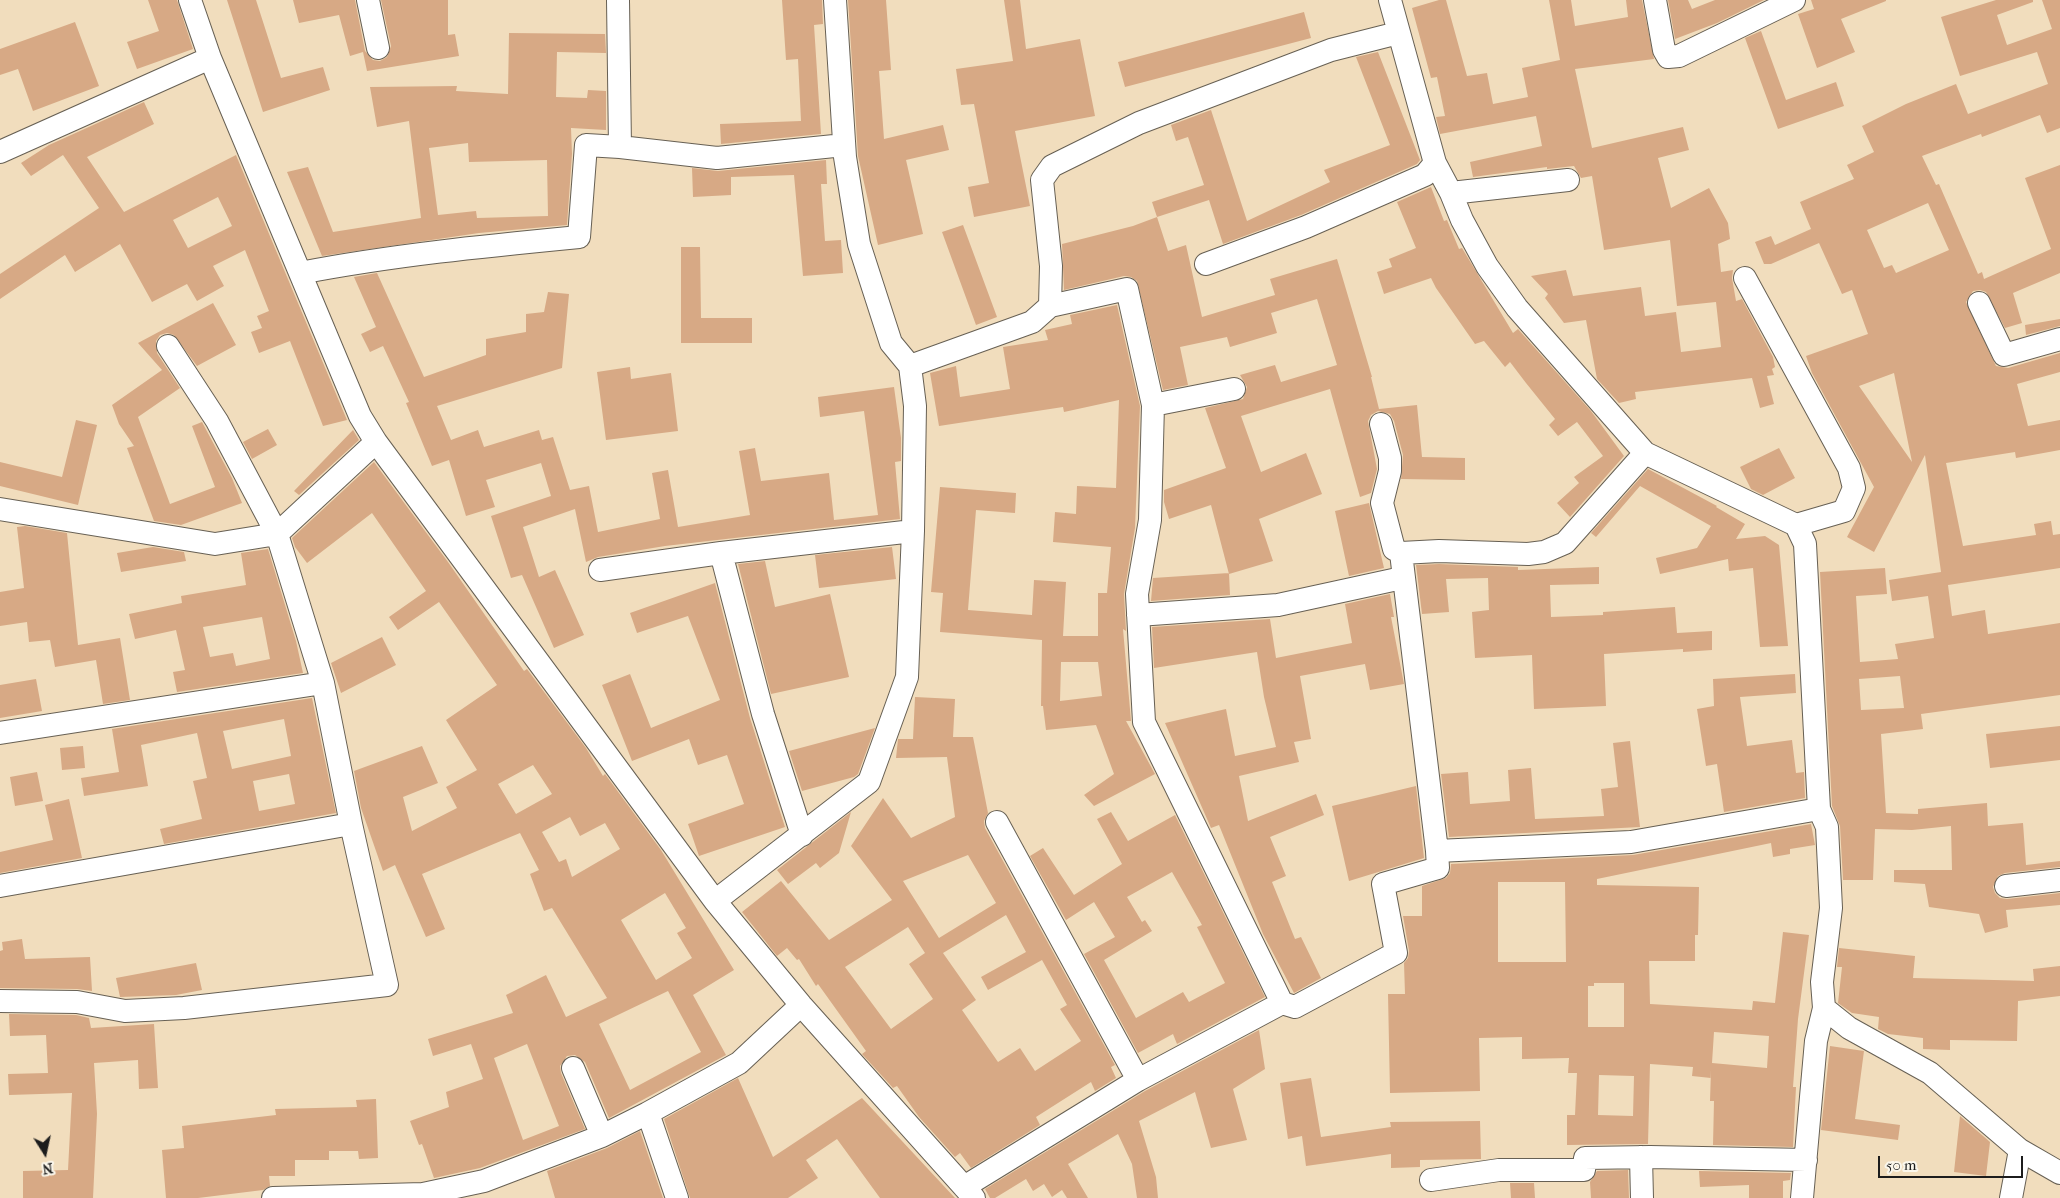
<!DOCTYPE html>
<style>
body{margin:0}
#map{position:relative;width:2060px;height:1198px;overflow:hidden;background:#f1ddbd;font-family:"IM FELL French Canon",serif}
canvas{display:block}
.north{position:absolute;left:20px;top:1128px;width:50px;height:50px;-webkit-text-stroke:4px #fbf7ec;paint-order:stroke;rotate:170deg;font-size:14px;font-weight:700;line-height:20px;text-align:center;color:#1c1c1c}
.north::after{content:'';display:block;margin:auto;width:18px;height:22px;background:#1c1c1c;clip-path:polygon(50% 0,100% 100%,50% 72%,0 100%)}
.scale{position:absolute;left:1878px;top:1156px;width:145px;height:22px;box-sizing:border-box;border:2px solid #1c1c1c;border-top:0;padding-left:6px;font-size:15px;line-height:18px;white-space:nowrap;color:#1c1c1c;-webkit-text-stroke:4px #fbf7ec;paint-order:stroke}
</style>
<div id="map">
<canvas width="2060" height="1198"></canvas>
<div class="north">N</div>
<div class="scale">50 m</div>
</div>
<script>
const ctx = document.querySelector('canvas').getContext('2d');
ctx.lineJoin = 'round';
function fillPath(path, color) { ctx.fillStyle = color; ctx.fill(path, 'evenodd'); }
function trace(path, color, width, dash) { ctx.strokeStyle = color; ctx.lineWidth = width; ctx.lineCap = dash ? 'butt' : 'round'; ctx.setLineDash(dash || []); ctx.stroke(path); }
fillPath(new Path2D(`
 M148,0H177L193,49L137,69L127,42L159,31Z
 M227,0H256L281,78L323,67L330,90L263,112Z
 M293,0H355L365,51L373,60L380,61L387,57L391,46L381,0H448V35L455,34L459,56L367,71L363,52L350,56L339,15L299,23Z
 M782,0H822L823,24L814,25L821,134L721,144L720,124L801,121L798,59L786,60Z
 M848,0H886L891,70L879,71L884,139L943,125L949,150L906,160L923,234L878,245L858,156Z
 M1004,0H1020L1026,49L1080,39L1095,116L1015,131L1030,206L974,217L968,187L989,183L974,104L961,105L956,69L1013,61Z
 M1439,0H1446L1467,76L1487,73L1493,104L1528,97L1522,68L1560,60L1549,0H1571L1575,26L1628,17L1626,0H1642L1654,59L1575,69L1592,148L1683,127L1689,150L1658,158L1671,208L1709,188L1728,223L1730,239L1718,244L1721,272L1733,270L1732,278L1736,301L1742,299L1773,357L1775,367L1772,369L1774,375L1767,376L1774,404L1760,408L1752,378L1635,392L1636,399L1619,403L1597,379L1586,320L1564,323L1545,298L1548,294L1531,276L1566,270L1573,296L1641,287L1645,316L1676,312L1681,352L1721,347L1716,302L1677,306L1670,240L1604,250L1592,176L1581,178L1574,166L1547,169V167L1473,177L1470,162L1542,146L1536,116L1440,134L1436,117L1445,116L1437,77L1431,78L1412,8Z
 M1668,0H1688L1692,9L1715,0H1764L1717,23L1675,39Z
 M1811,0H1886V1L1841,19L1855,52L1817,68L1798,14L1814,9Z
 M1996,0H2033V2L1997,15L2007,45L2052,29L2042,0H2060V128L2047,133L2040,115L1982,137L1981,134L1922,156L1936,185L1939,184L1978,274L1982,272L1984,279L2051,249L2025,178L2060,165V273L2013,293L2022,323L2005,328L1986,292L1980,290L1973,291L1966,302L1996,366L2008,368L2060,353V372L2017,384L2028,426L2060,420V450L2016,458L2015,452L1946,463L1963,546L2036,535L2034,524L2051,521L2053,535L2060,534V568L1948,585L1952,616L1985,610L1988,634L2060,623V695L1921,714L1923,729L1881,734L1886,813L1918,814V809L1987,803L1988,826L2023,823L2026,865L2060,861V867L2005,873L1998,876L1993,887L1995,893L2000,898L2007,899L2060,893V905L2006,910L2008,927L1985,933L1979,914L1929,907L1925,884L1894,882V870H1952L1951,826L1912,830L1875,829L1873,880H1843L1840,826L1832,806L1820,572L1885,568L1887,594L1856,596L1860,662L1898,659L1895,644L1934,638L1928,596L1892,601L1889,580L1941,572L1925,455L1874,552L1847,537L1874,487L1812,373L1806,356L1868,334L1852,290L1842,294L1819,243L1771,264H1764L1755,242L1771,236L1775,245L1811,229L1800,202L1854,179L1847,165L1874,152L1862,126L1906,104L1956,84L1968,114L2048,84L2037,52L1960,76L1941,17ZM1928,203L1949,250L1896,273L1892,265L1884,268L1867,230ZM1894,373L1912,462L1859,386ZM1900,676L1904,708L1861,710L1859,679Z
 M1304,12L1311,38L1125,87L1118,62Z
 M75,22L99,86L33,111L18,69L0,75V49Z
 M1761,31L1786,100L1836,82L1844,106L1778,129L1745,38Z
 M509,33L605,34L606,53L557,52L556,97L587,98L588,90L606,91V130L571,128L572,154L567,225L479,233L322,256L287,172L308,167L333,232L421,218L409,121L377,127L370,87L457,86L456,91L508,94ZM468,143L469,162L547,160L548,216L477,218L476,211L438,215L429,148Z
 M1378,52L1420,160L1417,164L1301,215L1223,244L1209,200L1157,217L1152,202L1204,185L1188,137L1176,141L1171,125L1211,110L1247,221L1330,182L1324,170L1390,145L1356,57Z
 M144,102L154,124L87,157L124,212L236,155L347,420L323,426L290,341L259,353L251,332L262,328L257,316L269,311L245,250L213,266L224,286L197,301L187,284L152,302L120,244L75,272L65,255L0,299V274L99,208L63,155L31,176L21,163L49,145ZM218,197L232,226L188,248L173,220Z
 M826,160L827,184H821L825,241L841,240L843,273L803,276L794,175L731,177V195L693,197L692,168L718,171Z
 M1431,187L1444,221L1447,220L1459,249L1462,248L1513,333L1518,329L1591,411L1624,456L1570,517L1557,503L1579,483L1574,477L1603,456L1577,422L1558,436L1549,425L1555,419L1526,383L1510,362L1505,367L1484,341L1475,344L1436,288L1431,278L1384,294L1377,272L1392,267L1389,259L1416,248L1397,202Z
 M1157,217L1168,251L1186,245L1202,317L1275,295L1270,279L1337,259L1372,377H1371L1379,409L1417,405L1422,457L1465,458V480L1401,479L1403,455L1394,421L1390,414L1378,411L1371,415L1368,421L1377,469L1371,493L1360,497L1330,389L1241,416L1261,472L1306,453L1322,494L1259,519L1273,561L1229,574L1211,505L1169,519L1164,502V490L1226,468L1205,408L1243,399L1247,387L1240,375L1275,365L1281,382L1337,365L1317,299L1271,313L1277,333L1230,347L1227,337L1180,347L1188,385L1163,390L1137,281L1131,277L1124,276L1064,290L1062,244L1133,226Z
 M963,225L997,317L976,325L942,232Z
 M681,247H700L701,318H752V343H681Z
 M377,273L424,377L486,355V339L526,332V314L544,312L548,292L569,294L562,368L437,406L451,440L478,430L484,447L539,430L542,440L553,437L570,490L589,486L598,532L660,519L652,473L668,470L678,527L750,515L739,451L755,448L761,481L829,473L834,520L878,515L864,411L820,417L818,397L894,387L901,438V461L895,462L900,519L665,546L598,557L586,562L575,509L523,527L539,577L555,570L584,635L554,648L522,575L511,578L491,516L551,496L541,463L486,480L495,507L466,516L449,460L432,466L406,403L409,402L383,346L370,352L361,334L376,327L354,277Z
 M213,303L236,345L197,366L174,335L167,333L160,335L156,341L157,353L180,388L138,417L170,504L215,487L192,426L202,422L232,478L242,503L181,525L154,521L127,448L134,446L119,424L112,405L162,370L138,343Z
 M1117,305L1140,406L1135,528L1124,594L1126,631L1123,629L1131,721H1126L1155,774L1094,806L1084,795L1114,774L1096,725L1046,730L1043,706H1041L1042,640L940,632L943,593L931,592L940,487L1016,493L1015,513L976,510L968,610L1032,615L1034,580L1066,582L1063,636H1098V593H1107L1111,547L1053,542L1055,512L1076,514L1077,486L1116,488L1119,400L1064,412L1063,407L939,426L930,373L956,366L960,397L1010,389L1003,347L1048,340L1045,330L1072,324L1070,315ZM1061,662H1098L1102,696L1060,701Z
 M2060,319V326L2026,335L2025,325Z
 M630,367L631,379L671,373L678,431L606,440L597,372Z
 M76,420L97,425L78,505L0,486V462L62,477Z
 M268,429L277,445L252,459L243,442Z
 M353,430L359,440L299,495L294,491Z
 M1779,448L1795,478L1763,495L1751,489L1740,467Z
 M374,462L448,562L524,671L527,669L586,748L603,776L605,774L661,850L734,970L693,995L726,1055L609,1118L585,1062L575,1055L567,1056L560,1066L561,1073L585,1129L480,1168L434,1178L422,1144L419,1145L410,1121L449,1107L446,1092L483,1079L471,1044L433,1056L428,1039L513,1013L506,995L546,975L566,1017L607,998L552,908L544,911L530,874L539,870L520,833L422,874L445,929L426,937L395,865L383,871L361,808L354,771L422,746L438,783L403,797L412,831L457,808L446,787L477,770L446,720L497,685L439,602L398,630L389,617L426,591L372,513L307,563L295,547L292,538ZM533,765L552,794L516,814L498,784ZM570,817L580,836L605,823L620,849L572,877L566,859L559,862L542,832ZM665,893L686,928L677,933L692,958L656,980L621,920ZM668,991L701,1052L630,1090L599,1024ZM527,1044L559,1126L523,1140L494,1058Z
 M1648,469L1717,506L1716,507L1745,524L1736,539L1765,536L1779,545L1788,646L1760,647L1753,568L1729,571L1728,559L1660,574L1656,558L1697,548L1711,526L1640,486L1596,537L1591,533Z
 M1369,503L1384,568L1349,576L1335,511Z
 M25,526L67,533L78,645L120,638L130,700L103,704L96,660L55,667L50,640L29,642L27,622L0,626V592L24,588L17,527Z
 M153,547L184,552L186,561L121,572L117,553Z
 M892,547L896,579L819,588L815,555Z
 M268,549L296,641L303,673L177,692L173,672L185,670L176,630L135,639L129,614L182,603L181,596L246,585L241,553ZM262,617L270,659L236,666L233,653L210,657L203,627Z
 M765,561L775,607L830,594L849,677L771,694L738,564Z
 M1439,564L1518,567V570L1599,567V584L1550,585L1551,617L1603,615V612L1675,607L1677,633L1712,631V650L1683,652V649L1604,654L1606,706L1534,709L1532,655L1475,658L1472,612L1489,610L1488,578L1446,579L1449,612L1422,614L1416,565Z
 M1229,573L1230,595L1151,601L1153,578Z
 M715,583L750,718L785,827L699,856L688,824L744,804L727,755L698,765L689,739L632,761L602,685L630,674L651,728L720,700L688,616L637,633L630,613Z
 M1390,594L1394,617H1391L1404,684L1370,690L1365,664L1300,676L1311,739L1294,742L1299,762L1239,776L1248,821L1316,794L1324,815L1270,837L1286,876L1272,882L1295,939L1301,937L1321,978L1294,993L1263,934L1219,825L1211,828L1165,723L1226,709L1235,756L1276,747L1264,697L1257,652L1154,668L1152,627L1270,619L1276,658L1352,643L1345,604Z
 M382,637L396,665L341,693L331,663Z
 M1795,674L1796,693L1740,697L1747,746L1792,740L1796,773L1804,772L1805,798L1724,812L1717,764L1706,766L1697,709L1714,706L1713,679Z
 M36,679L42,711L0,718V685Z
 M915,697L955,699L953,737H973L988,813L984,821L985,828L1115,1065L1111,1067L1116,1078L1095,1091L1091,1082L1036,1117L1040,1125L971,1168L960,1153L955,1157L919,1117L897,1086L893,1088L862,1054L866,1051L818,984L816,986L799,959L797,960L787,948L777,956L742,912L781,881L829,940L892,900L851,846L883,798L911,838L955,817L947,757L896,758L898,739H913ZM968,855L996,903L939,938L903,881ZM1006,915L1026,952L981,977L988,990L1042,960L1067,1005L1060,1009L1081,1041L1035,1071L1020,1048L998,1062L962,1010L976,1000L943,953ZM908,927L925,953L909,964L933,999L891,1029L845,967Z
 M312,698L336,813L164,844L160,829L202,819L193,781L207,778L197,733L141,745L148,786L84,796L81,778L119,772L112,729ZM284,719L291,756L232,769L223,731ZM289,774L295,804L259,811L253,781Z
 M2060,726V760L1990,768L1986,734Z
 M875,728L858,774L854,777L802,791L789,751Z
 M1630,741L1640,827L1449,837L1441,774L1468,772L1470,804L1510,801L1508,770L1531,768L1535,819L1604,816L1601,789L1618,787L1613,743Z
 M83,746L85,768L62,770L60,748Z
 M37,772L43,801L15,806L10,777Z
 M1416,786L1424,858L1349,881L1332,806Z
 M69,799L82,858L0,873V852L53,840L45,805Z
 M851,812L839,853L820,868L816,863L788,884L777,870Z
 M1111,812L1128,841L1175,815L1265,997L1177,1044L1173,1034L1138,1053L1084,954L1115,937L1094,902L1066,920L1030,856L1043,848L1074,895L1122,864L1097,819ZM1172,872L1202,925L1197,927L1225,983L1189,1002L1183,992L1136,1018L1104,960L1152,931L1145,920L1142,922L1127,897Z
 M1811,824L1815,845L1790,849V854L1773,857L1771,843L1597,879V885L1699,887L1698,935H1695V961H1649L1650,1004L1752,1010L1753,1001L1775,1003L1783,932L1809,935L1798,1019L1793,1087H1796L1793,1147L1713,1145L1714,1101H1710L1711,1070V1078L1692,1076L1693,1067L1650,1064L1648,1144L1567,1145V1115H1575L1577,1073H1568L1569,1058L1522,1059V1037L1479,1038L1480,1091L1390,1093L1388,994H1405L1404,963L1408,958L1409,951L1403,916H1422V886L1446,878L1450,873L1451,864L1633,855ZM1498,882H1565L1566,962H1498ZM1594,983H1624V1027H1588V986H1594ZM1714,1032L1769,1036L1767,1068L1712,1063ZM1599,1075L1634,1076L1633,1116L1598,1115Z
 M22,939L25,959L90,957L92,991L77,989L0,988V951L3,950L2,942Z
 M1839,948L1915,956L1913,978L2034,981L2033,969L2060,966V996L2018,1001L2017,1041L1950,1040V1050L1923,1049V1038L1888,1034L1878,1029L1879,1017L1852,1013L1838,1003L1842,967H1837Z
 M196,963L202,990L176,995L120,997L116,978Z
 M9,1014L76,1015L89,1018L91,1028L154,1024L158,1088L139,1089L138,1060L94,1063L97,1114L93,1198H23V1171L68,1170L72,1093L9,1095L8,1074L48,1073L46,1035L10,1036Z
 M1259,1030L1265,1069L1233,1089L1247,1140L1211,1148L1195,1092L1139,1121L1156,1177L1158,1198H1137L1132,1164L1118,1134L1068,1164L1088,1198H1067L1062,1190L1052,1197L1044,1184L1033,1191L1026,1179L995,1198H990L985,1189L1145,1091Z
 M1830,1046L1864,1051L1855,1119L1900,1125L1898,1140L1821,1130Z
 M738,1078L773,1157L862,1098L955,1198H880L837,1139L806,1160L818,1178L788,1198H690L664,1119Z
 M1311,1078L1321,1137L1391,1127L1390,1122L1480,1121L1481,1159L1420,1160V1167L1391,1168V1154L1306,1166L1302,1136L1288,1139L1280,1083Z
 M376,1099L378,1158L359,1159L358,1151H329V1160H295V1176H269L270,1186L263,1190L198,1198H166L162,1150L184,1148L182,1126L276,1115L275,1109L357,1107L356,1100Z
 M1960,1116L1990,1142L1986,1176L1954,1172Z
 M640,1131L663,1198H555L547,1171L607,1148Z
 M1628,1170L1629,1198H1591L1590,1182L1597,1171Z
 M1699,1171L1791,1173L1790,1180L1783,1181V1198H1749V1185L1700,1187Z
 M1510,1183H1534L1535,1198H1511Z`), '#d7a985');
const street = new Path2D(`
 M190,0L210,58L360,416L376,442L715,901L801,1005L974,1198
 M368,0L378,48
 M1390,0L1435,163L1451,193L1462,220L1487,266L1517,308L1645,453L1796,525L1805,544L1819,809L1827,827L1831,908L1822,982L1824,1008L1849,1028L1930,1073L2020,1150L2060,1173
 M1655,0L1664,50L1668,57L1679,56L1794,0
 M620,147L717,158L844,145
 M0,152L210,58
 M1451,193L1568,180
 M1206,264L1306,227L1425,175L1435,163
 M300,273C393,255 486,246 579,237L586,145L620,147L618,0
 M1745,278L1849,468L1854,488L1844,511L1796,525
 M1979,303L2004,355L2060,339
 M1050,306L1127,289L1153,405L1234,389
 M168,346L217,421L277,534L376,442
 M910,366L1032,322L1050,306L1051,266L1042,180L1052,166L1139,123L1331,50L1398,33
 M1381,424L1390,458V471L1382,503L1394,549L1401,553
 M1645,453L1565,543L1544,552L1528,554L1439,551L1401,553L1437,851L1631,842L1819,809
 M0,509L215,544L277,534L323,683L0,733
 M600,570L721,553
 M1138,615L1278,605L1402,578
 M997,822L1138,1080
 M802,835L763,714L721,553L913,531
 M0,886L351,824L323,683
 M2006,886L2060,880
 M715,901L869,782L907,677L913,531L915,406L910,366L891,343L859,244L845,157L835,0
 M0,1001L77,1002L125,1011L184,1008L387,985L351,824
 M1282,1003L1295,1007L1396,953L1383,884L1438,868L1437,851
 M648,1113L739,1063L801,1005
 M602,1136L648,1113L677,1198
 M1641,1157L1642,1198
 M1431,1180L1499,1170H1584L1585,1158L1650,1157L1806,1160
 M964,1187L1138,1080L1282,1003L1144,722L1137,594L1150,520L1153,405
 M273,1198L423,1194L484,1181L602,1136L573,1068
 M1802,1198L1816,1041L1824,1008
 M2011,1198L2020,1150`);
trace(street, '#676054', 24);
trace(street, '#fff', 22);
</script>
